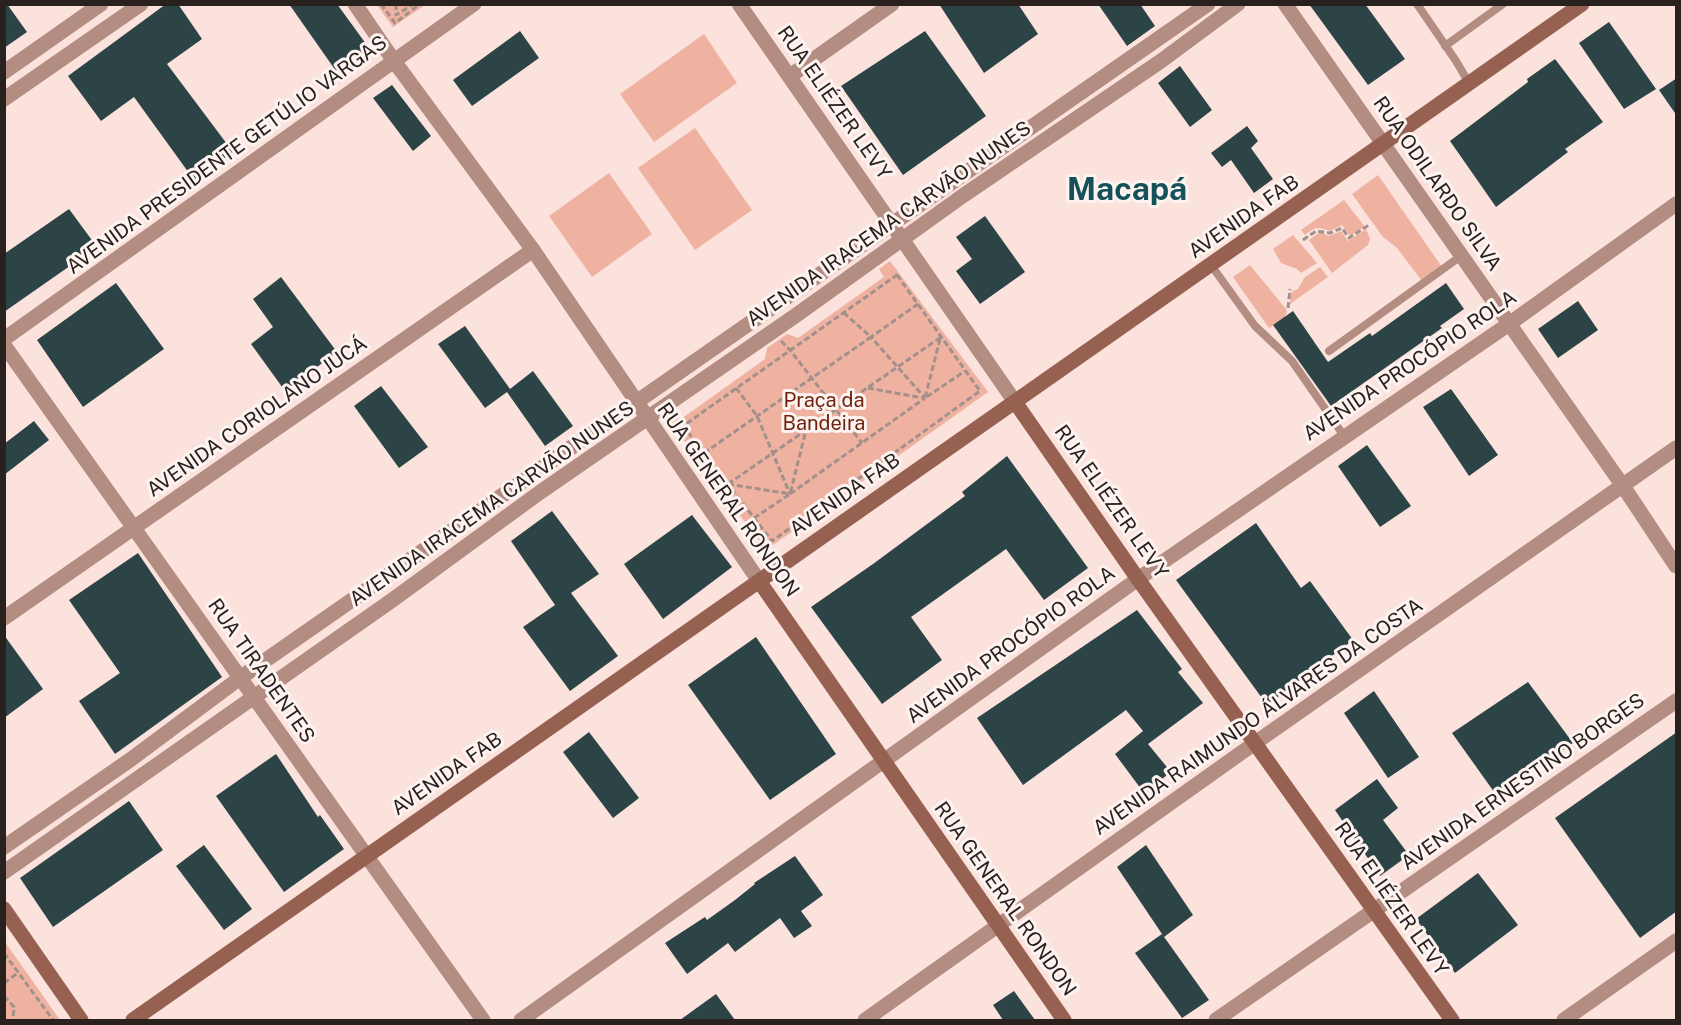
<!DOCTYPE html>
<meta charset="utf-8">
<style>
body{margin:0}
#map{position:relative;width:1681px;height:1025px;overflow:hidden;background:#fbe2dc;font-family:"Public Sans",sans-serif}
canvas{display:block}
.frame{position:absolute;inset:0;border:6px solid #29211e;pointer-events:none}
</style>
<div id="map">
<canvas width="1681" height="1025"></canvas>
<div class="frame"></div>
</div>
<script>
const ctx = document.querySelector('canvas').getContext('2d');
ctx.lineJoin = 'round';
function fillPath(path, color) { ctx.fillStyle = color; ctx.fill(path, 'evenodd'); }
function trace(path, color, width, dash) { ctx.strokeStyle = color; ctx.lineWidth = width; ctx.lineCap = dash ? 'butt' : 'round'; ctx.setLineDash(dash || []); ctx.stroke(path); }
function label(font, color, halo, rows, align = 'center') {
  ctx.font = font + ' "Public Sans",sans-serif'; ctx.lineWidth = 6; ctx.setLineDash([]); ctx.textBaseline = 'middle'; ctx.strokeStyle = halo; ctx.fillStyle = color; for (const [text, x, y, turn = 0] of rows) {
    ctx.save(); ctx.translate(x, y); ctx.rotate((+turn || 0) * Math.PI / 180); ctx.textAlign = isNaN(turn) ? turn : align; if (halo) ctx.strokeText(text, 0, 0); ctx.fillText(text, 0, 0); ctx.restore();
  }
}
fillPath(new Path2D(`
 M377,5H425L393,27Z
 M704,34L737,83L654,142L620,94Z
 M695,128L752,210L695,250L638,168Z
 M609,173L652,234L592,277L549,216Z
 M1378,175L1442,267L1422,281L1397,248L1383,237L1352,194Z
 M1344,200L1365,227L1350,236L1342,225L1330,231C1317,228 1318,225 1305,235L1301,230Z
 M1366,229L1370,239L1368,245L1332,273L1309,240L1320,232L1329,236L1341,231L1348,241Z
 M1293,235L1317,263L1301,273L1297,269L1281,263L1273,249Z
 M890,261L988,392L766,550L668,419L675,413L681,419L765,359L767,348L787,334L798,338L884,277L879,269Z
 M1250,265L1286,309L1287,312L1284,318L1269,328L1233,277Z
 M1320,267L1328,277L1290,304L1291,292L1298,289L1305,277Z
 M5,942L60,1020H5Z`), '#efb2a1');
fillPath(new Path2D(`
 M4,4H7L27,32L4,48Z
 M166,4H178L202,39L167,64L233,152L194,180L134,97L101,121L68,76Z
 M289,4H337L369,48L336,71Z
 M939,4H1018L1038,34L984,73Z
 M1098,4H1140L1155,26L1127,46Z
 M1309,4H1365L1405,59L1368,85Z
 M1609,22L1656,89L1624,109L1579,43Z
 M520,31L539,58L472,106L453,80Z
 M925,31L986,116L903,175L841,86Z
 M1555,59L1603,122L1565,149L1568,152L1496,207L1450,141L1528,82L1527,79Z
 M1180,66L1212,110L1190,127L1158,83Z
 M1677,78V116L1659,90Z
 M392,85L431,136L413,151L373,98Z
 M1247,126L1258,141L1251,148L1273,179L1254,193L1231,160L1222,167L1211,153Z
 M69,209L97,247L4,312V254Z
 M985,216L1025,272L980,304L956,271L972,259L956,237Z
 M281,277L337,352L285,391L251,344L273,327L253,299Z
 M116,283L164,349L83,407L37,340Z
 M1446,283L1464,309L1440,326L1442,328L1331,406L1273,325L1293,311L1328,362L1370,333L1372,336Z
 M1578,301L1598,330L1558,358L1538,329Z
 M465,326L510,389L533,371L573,426L545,446L507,392L485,408L438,344Z
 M381,386L428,447L399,468L354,406Z
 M1451,389L1498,455L1469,476L1423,407Z
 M34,421L49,440L4,475V444Z
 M1367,445L1411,506L1380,527L1338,466Z
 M1007,456L1088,568L1044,600L1006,549L911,617L942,660L882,704L811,607L873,564L965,496L962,492Z
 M552,511L599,574L571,593L618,656L570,691L523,627L555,605L511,541Z
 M692,515L732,567L663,619L624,564Z
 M1256,523L1301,588L1310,581L1353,640L1267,705L1176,580Z
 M138,553L222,677L115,754L79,701L120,673L69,600Z
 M1137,610L1182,669L1178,672L1203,703L1148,744L1171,772L1144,793L1115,754L1143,731L1126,710L1023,785L977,718Z
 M4,635L43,689L4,718Z
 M756,637L836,754L770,800L688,685Z
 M1528,682L1573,743L1497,796L1452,733Z
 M1374,691L1419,757L1388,778L1344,713Z
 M589,732L639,798L613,818L563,752Z
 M1677,732V911L1640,938L1555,818Z
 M276,754L318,817L320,815L344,849L284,892L216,796Z
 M1377,779L1398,808L1383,820L1409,855L1380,876L1335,810Z
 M129,801L163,850L53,927L20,878Z
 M204,845L252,909L224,930L176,866Z
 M1146,845L1193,915L1164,937L1117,867Z
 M795,856L823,895L801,911L812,926L794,938L780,918L735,952L728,943L687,974L665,943L705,917L707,920L735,900L755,884L754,883Z
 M1478,873L1518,925L1455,973L1416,919Z
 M1162,934L1209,1000L1182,1018L1135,953Z
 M1014,991L1035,1020H1003L993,1005Z
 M716,994L735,1020H680Z`), '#2d4447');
trace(new Path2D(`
 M381,4L395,23L420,4
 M396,4V15L412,5
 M1303,240L1316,231L1330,233L1342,228L1349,238L1369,225
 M897,275L980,391L772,541L683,426Z
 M918,304L871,337L925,398
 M1288,308L1290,289
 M940,339L925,398L965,371
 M781,341L790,350L862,443
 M736,388L757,416L790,494
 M868,388L923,398
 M704,453L871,337L843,312
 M728,484L941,337
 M728,484L790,494L925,398
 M754,518L790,494L806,430
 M4,953L53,1020
 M4,983L19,972
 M4,996L14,1007L13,1020`), '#a2908b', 3, [6, 3]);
trace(new Path2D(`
 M1417,4L1456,61L1469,83
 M1445,46L1503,4
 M1211,265L1255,326L1292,361L1344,436
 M1329,351L1461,256`), '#b48d82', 8);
trace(new Path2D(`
 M1285,4L1623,486L1676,566
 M790,76L892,4
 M4,339L474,4
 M4,345L483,1020
 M4,618L533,250
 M4,847L130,760L240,678L1208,4
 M4,872L391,601L539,493L795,316L964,195L1161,61L1238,4
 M521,1020L1138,579L1509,324L1676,204
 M865,1020L1255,743L1676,448
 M1564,1020L1676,941`), '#b48d82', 15);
trace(new Path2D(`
 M355,4L394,61L533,250L759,581
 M739,4L1015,402
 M4,72L101,4
 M4,99L141,4
 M1216,1020L1676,701`), '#b48d82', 15);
trace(new Path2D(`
 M1015,402L1138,579L1452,1020
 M759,581L1064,1020
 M4,909L81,1020
 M133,1020L1582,4`), '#976152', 15);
label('20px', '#29211e', '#fdf3f0', [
 ["RUA ELIÉZER LEVY",834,103,55],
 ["AVENIDA PRESIDENTE GETÚLIO VARGAS",227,155,-36],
 ["RUA ODILARDO SILVA",1437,184,55],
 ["AVENIDA FAB",1244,217,-35],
 ["AVENIDA IRACEMA CARVÃO NUNES",889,224,-35],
 ["AVENIDA PROCÓPIO ROLA",1410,366,-34],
 ["AVENIDA CORIOLANO JUCÁ",257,417,-35],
 ["AVENIDA FAB",845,495,-35],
 ["RUA GENERAL RONDON",728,500,55],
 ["RUA ELIÉZER LEVY",1111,502,55],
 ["AVENIDA IRACEMA CARVÃO NUNES",492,504,-35],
 ["AVENIDA PROCÓPIO ROLA",1011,645,-36],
 ["RUA TIRADENTES",261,671,55],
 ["AVENIDA RAIMUNDO ÁLVARES DA COSTA",1258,717,-35],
 ["AVENIDA FAB",447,774,-35],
 ["AVENIDA ERNESTINO BORGES",1523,782,-35],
 ["RUA GENERAL RONDON",1005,899,55],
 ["RUA ELIÉZER LEVY",1391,899,55]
]);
label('20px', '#6f230d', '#fdf3f0', [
 ["Praça da",824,401],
 ["Bandeira",824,424]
]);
label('bold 32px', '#155158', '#fdf3f0', [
 ["Macapá",1127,190]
]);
</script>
